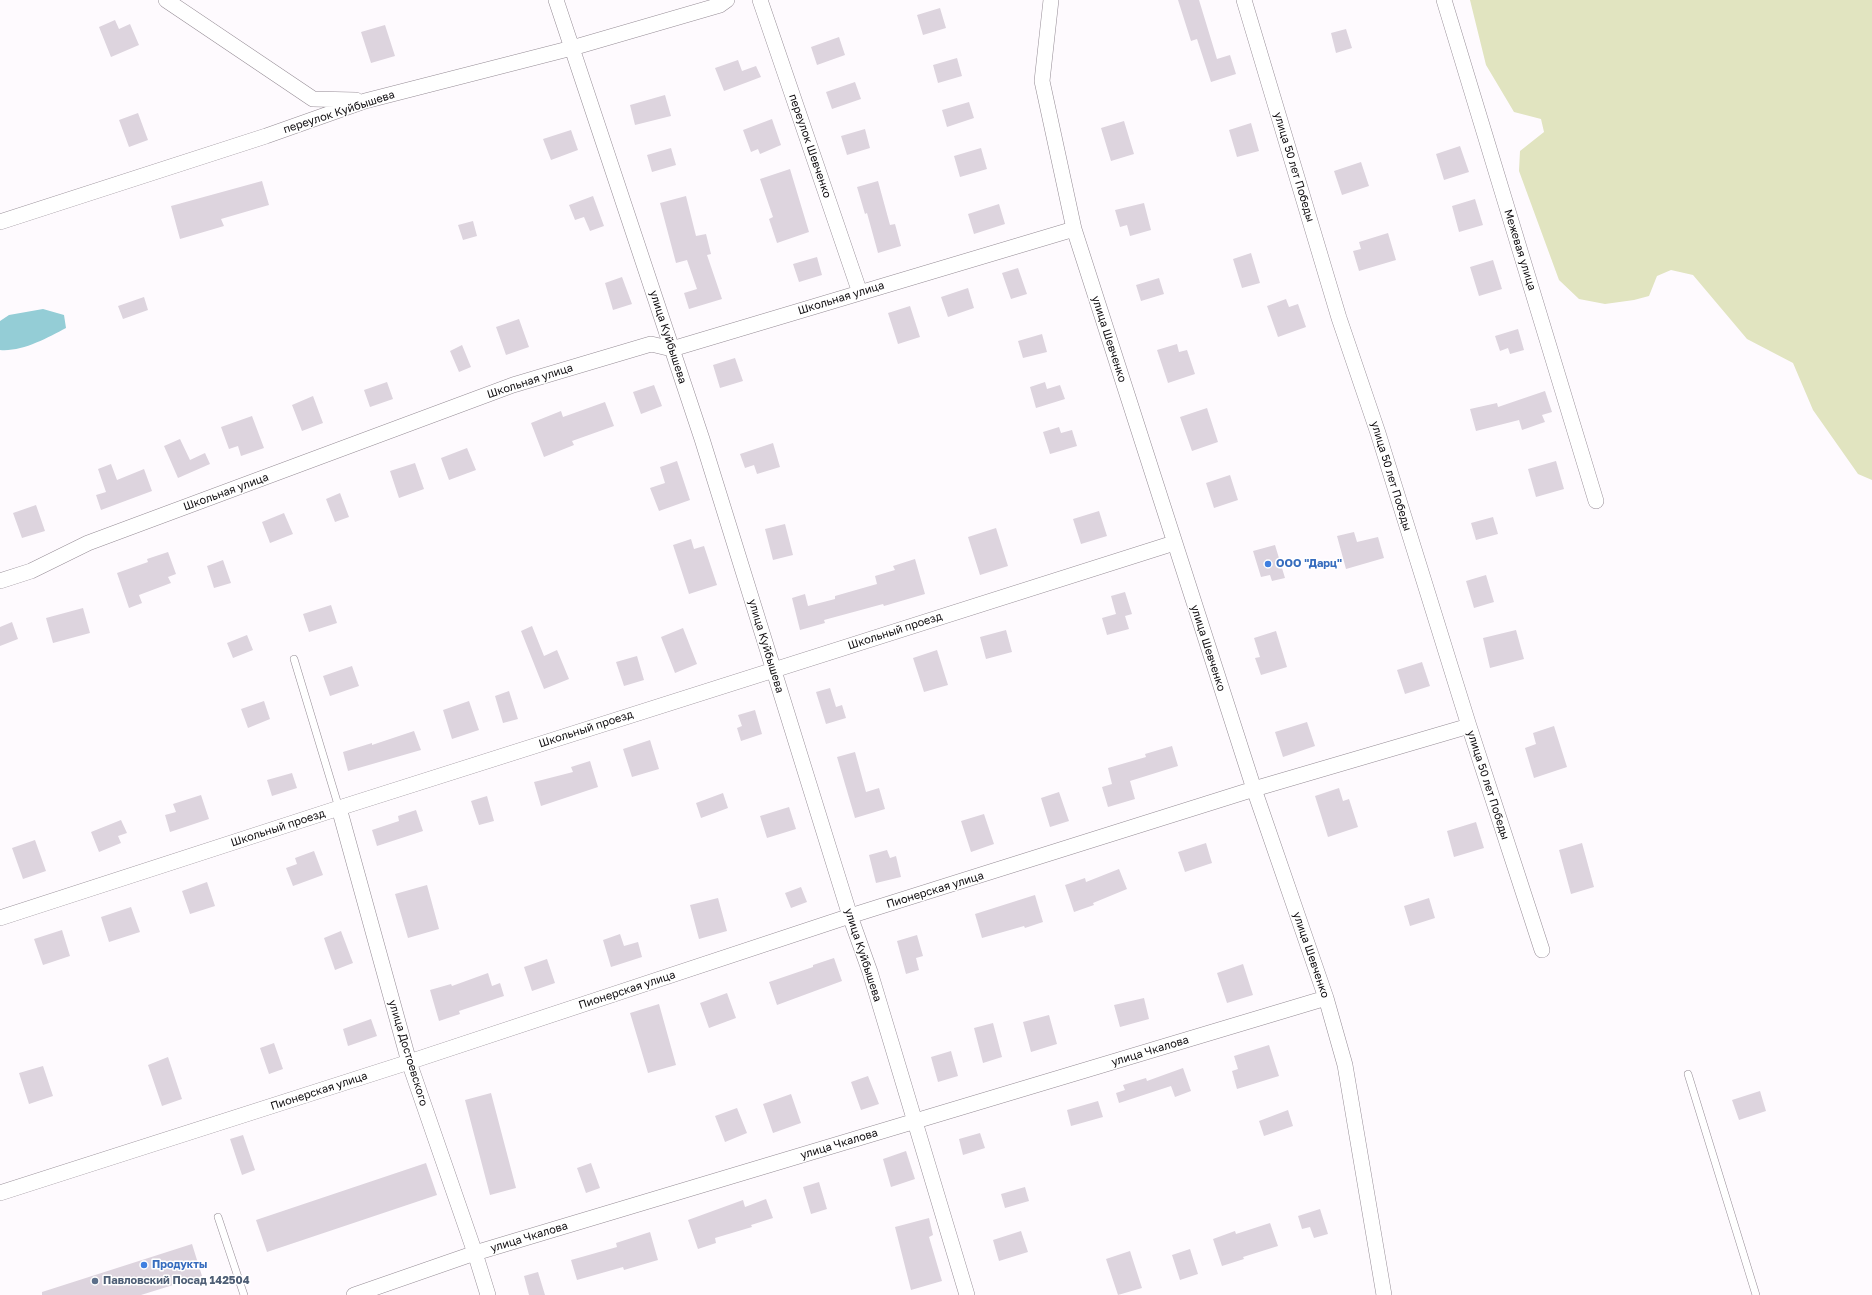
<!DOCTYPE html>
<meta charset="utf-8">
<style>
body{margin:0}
canvas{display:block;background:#fefafe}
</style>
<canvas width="1872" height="1295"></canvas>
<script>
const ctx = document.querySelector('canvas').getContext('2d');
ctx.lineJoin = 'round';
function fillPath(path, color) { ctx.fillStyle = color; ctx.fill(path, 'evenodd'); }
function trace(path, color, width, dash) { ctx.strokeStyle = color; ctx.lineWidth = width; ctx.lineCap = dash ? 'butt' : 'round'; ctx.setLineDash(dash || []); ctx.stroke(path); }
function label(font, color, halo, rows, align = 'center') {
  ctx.font = font + ' "Golos Text",sans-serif'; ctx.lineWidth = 3; ctx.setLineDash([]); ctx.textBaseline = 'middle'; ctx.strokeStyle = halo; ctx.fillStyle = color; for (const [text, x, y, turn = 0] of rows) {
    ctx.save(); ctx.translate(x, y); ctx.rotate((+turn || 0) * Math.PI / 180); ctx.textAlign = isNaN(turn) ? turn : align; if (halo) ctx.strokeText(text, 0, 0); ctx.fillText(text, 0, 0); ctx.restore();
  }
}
fillPath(new Path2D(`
 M1470,0H1872V480L1858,474L1813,410L1793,363L1747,339L1693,275L1671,270L1657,276L1649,296L1634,300L1605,304L1579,299L1559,280L1519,171L1520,151L1544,132L1541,119L1514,112L1486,65Z`), '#e1e4c0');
fillPath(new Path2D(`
 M43,309L64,315L66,328C47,338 22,352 0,350V321L9,315Z`), '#94cdd6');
fillPath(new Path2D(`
 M1178,0H1199L1217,59L1230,55L1236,74L1211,82L1197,39L1191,41Z
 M940,8L946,28L923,35L917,15Z
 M115,20L119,29L130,24L139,45L111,57L99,27Z
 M385,25L395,56L371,63L361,32Z
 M1346,29L1352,48L1336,53L1331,33Z
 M839,37L845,55L817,65L811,47Z
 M957,58L962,76L938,83L933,65Z
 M738,60L742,71L756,66L761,77L724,91L715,68Z
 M855,82L861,99L832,109L826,92Z
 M665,95L671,116L635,125L630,105Z
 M969,102L974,118L947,127L942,110Z
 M138,113L148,140L129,147L119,120Z
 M772,119L781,145L760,154L758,149L751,152L743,130Z
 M1124,121L1134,154L1111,161L1101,128Z
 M1251,123L1259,151L1237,157L1229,130Z
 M865,129L870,148L847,155L841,136Z
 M571,130L578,150L551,160L543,139Z
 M1460,146L1469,172L1444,180L1436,154Z
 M671,148L676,165L652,172L647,155Z
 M981,148L987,169L960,177L954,156Z
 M1361,162L1369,186L1342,195L1334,171Z
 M790,169L809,232L777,243L769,219L773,217L760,179Z
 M262,181L269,205L221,219L224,226L180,239L171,206Z
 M878,181L890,225L895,224L901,246L878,253L867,213L865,214L857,187Z
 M593,196L604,226L590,231L584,217L575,220L569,205Z
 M686,196L696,236L706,234L711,254L707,255L722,299L689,309L684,293L697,289L687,260L676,263L660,203Z
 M1475,199L1483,225L1459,232L1452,206Z
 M1144,203L1151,230L1130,236L1127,225L1120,227L1115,210Z
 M999,204L1005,224L974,234L968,214Z
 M473,221L477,236L463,240L458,225Z
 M1388,233L1396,260L1359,271L1353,251L1361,249L1359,242Z
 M1251,253L1260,283L1242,288L1233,259Z
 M817,257L822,275L799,282L793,264Z
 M1493,260L1502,289L1479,296L1470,267Z
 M1018,268L1027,294L1011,299L1002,273Z
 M622,277L632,304L613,310L605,283Z
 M1159,278L1164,294L1141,301L1136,285Z
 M968,288L974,308L948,317L941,297Z
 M144,297L148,310L123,319L118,306Z
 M1286,299L1289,307L1298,304L1306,327L1278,337L1267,306Z
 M910,306L920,337L898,344L888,313Z
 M519,319L529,347L506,355L496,327Z
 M1518,329L1524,350L1510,354L1508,348L1500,351L1495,336Z
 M1042,334L1047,352L1023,358L1018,341Z
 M1177,344L1179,352L1187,350L1195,374L1168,383L1157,350Z
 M462,345L471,367L459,372L450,351Z
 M735,358L743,381L720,388L713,365Z
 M387,382L393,399L370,407L364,390Z
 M1045,382L1047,389L1060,385L1065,399L1036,408L1030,387Z
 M654,385L662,406L641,414L633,392Z
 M1545,391L1552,412L1542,415L1545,422L1522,430L1519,420L1476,431L1470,409L1497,403L1498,407Z
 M313,396L323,423L302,431L292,405Z
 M605,402L614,426L572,441L574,445L544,457L531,423L561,411L563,417Z
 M1207,408L1218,442L1192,451L1180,417Z
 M252,416L264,448L241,456L238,446L229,449L221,427Z
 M1059,427L1061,433L1072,430L1077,446L1050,454L1043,432Z
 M180,439L190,460L205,453L210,464L178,478L164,446Z
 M773,443L780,467L757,474L754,465L745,468L740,454Z
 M467,448L476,470L449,480L441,458Z
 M677,461L690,500L659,511L650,488L665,483L660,467Z
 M1556,461L1564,489L1536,497L1528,469Z
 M415,463L424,489L399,498L390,471Z
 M111,464L117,480L144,469L152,491L101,510L96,495L106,492L98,469Z
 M1230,475L1238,500L1214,508L1206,483Z
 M340,493L349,517L335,522L326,499Z
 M36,505L45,531L22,538L13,513Z
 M1099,511L1107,536L1081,544L1073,519Z
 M284,513L293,534L270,543L262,522Z
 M1493,517L1498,534L1476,540L1471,523Z
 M785,524L793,555L773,560L765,529Z
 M996,528L1008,566L980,575L968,537Z
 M1354,532L1357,542L1378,537L1384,558L1346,569L1337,536Z
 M691,539L694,549L704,546L717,585L689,594L673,545Z
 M1275,545L1285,578L1272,581L1270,575L1261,577L1253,551Z
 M168,552L176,574L168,577L171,583L139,595L142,603L129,608L117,573L148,562L147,559Z
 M915,559L925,594L884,606L883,604L824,620L825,623L800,630L792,598L805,594L808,606L835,599V596L877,584L875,576L895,570L893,566Z
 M223,560L231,583L214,588L207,566Z
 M1486,575L1494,602L1474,608L1466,581Z
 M1125,592L1132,614L1125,616L1129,629L1107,635L1102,618L1116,614L1111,596Z
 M331,605L337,623L309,632L303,614Z
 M83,608L90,633L53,643L46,618Z
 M12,622L18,639L0,646V627Z
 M532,626L544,656L557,650L569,679L544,689L521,631Z
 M683,628L697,664L675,673L661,637Z
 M1006,630L1012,652L986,659L980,637Z
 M1516,630L1524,659L1490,668L1483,638Z
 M1276,631L1287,667L1261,675L1255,658L1260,657L1254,638Z
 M247,635L253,650L233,658L227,643Z
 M937,650L948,685L924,692L913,658Z
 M637,656L644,680L624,686L616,662Z
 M1422,662L1430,686L1405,694L1397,670Z
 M352,666L359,686L330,696L323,676Z
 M830,688L836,707L842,705L846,718L826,724L816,692Z
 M509,691L518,719L503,723L495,696Z
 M264,701L270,719L248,728L241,709Z
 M469,701L479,730L452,739L443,710Z
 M755,710L762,734L741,741L737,728L742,726L738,715Z
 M1307,722L1315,746L1283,757L1275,732Z
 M1554,726L1567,767L1534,778L1525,748L1536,744L1533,733Z
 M414,731L421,750L348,771L343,752L372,743V745Z
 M650,740L659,769L632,777L623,749Z
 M1172,746L1178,766L1130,781L1135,799L1108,807L1102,787L1112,784L1108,768L1146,757L1145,754Z
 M855,752L866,792L879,788L885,809L855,818L837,757Z
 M590,761L598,787L541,806L534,782L573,772L571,767Z
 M292,773L297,788L272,796L267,780Z
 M1339,788L1343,801L1349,799L1358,827L1328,837L1315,796Z
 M1059,792L1069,821L1050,827L1041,798Z
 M723,793L728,808L701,818L696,803Z
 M201,795L209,819L170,832L165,815L176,812L173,804Z
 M487,796L494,821L479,825L471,801Z
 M789,807L796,829L767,838L760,816Z
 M416,810L423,831L377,846L372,830L399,821L398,816Z
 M984,814L994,844L971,852L961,821Z
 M121,820L127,833L118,836L121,843L99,852L91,832Z
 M1476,822L1484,848L1454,857L1447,831Z
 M35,840L46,871L23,879L12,848Z
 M1206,843L1212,863L1185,872L1178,852Z
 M1582,843L1594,887L1571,894L1559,850Z
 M887,850L890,858L896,856L901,877L876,883L869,855Z
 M314,851L323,875L293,886L286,868L297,864L295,858Z
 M1119,869L1127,889L1093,903L1094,905L1074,912L1065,885L1085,878L1086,882Z
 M207,882L215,906L190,914L182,891Z
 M427,885L439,929L408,938L395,894Z
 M801,887L807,902L791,908L785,893Z
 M1035,895L1043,922L1025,928L1024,926L982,938L975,914Z
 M718,898L727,931L699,939L690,905Z
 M1429,898L1435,918L1410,926L1404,906Z
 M131,907L140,932L109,942L101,917Z
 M62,930L70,956L43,965L34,939Z
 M341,931L353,963L335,970L324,938Z
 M620,934L624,946L638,942L642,957L611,967L603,940Z
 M917,935L923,956L916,958L919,970L906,974L897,941Z
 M834,958L842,981L777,1005L769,982L813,967V965Z
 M547,959L555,983L532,991L524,967Z
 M1243,964L1253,995L1227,1003L1217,973Z
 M488,973L492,986L500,983L504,996L459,1011L460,1014L439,1021L430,990L451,984L452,986Z
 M727,993L736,1018L709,1028L700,1003Z
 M1144,998L1149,1019L1120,1027L1114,1005Z
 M659,1004L676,1065L648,1073L630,1013Z
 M1049,1015L1057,1044L1031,1052L1023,1022Z
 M371,1019L377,1036L348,1046L343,1029Z
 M993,1023L1002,1057L983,1063L974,1028Z
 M274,1043L283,1069L269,1074L260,1048Z
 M1269,1045L1279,1076L1237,1089L1232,1071L1238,1069L1234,1056Z
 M951,1051L958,1076L938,1082L931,1057Z
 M168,1057L182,1099L162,1106L148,1065Z
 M43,1066L53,1096L29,1104L19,1073Z
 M1183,1068L1191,1091L1175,1097L1171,1086L1119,1103L1116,1093L1125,1090L1123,1085L1146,1078L1147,1081Z
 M868,1076L879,1104L861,1110L851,1082Z
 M1760,1091L1766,1111L1739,1120L1732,1100Z
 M491,1093L516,1188L490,1195L465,1100Z
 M791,1094L801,1123L773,1133L763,1104Z
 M1098,1101L1103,1117L1071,1126L1067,1110Z
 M737,1108L747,1133L725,1142L715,1116Z
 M1288,1110L1293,1126L1264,1136L1259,1121Z
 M980,1133L985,1148L963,1155L959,1139Z
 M243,1135L255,1170L242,1175L230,1139Z
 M906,1151L915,1179L891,1187L883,1159Z
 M426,1163L437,1195L267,1252L256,1220Z
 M591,1163L600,1188L586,1193L577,1168Z
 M819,1182L827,1209L811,1214L803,1187Z
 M1025,1187L1029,1201L1005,1208L1001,1194Z
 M766,1199L773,1218L751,1225L752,1227L715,1238L716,1243L698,1249L688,1220L743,1200L745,1207Z
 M1320,1209L1328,1234L1314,1238L1310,1227L1302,1229L1298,1216Z
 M929,1218L933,1235L929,1237L942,1281L911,1290L895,1227Z
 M1270,1223L1278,1246L1243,1257L1244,1259L1222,1266L1213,1239L1235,1231L1236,1234Z
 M1021,1231L1028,1252L999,1261L993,1240Z
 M650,1232L658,1260L624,1270L623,1267L577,1280L571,1260L617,1247L616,1243Z
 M192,1244L202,1276L141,1295H42V1292Z
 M1190,1249L1198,1274L1180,1280L1172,1255Z
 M1130,1251L1142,1288L1118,1295L1106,1259Z
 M538,1272L545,1295H529L524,1276Z`), '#ddd4de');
const service = new Path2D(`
 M294,659L339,808
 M1688,1074L1756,1295
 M218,1217L244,1295`);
const minor = new Path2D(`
 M166,0L313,99L356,100
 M556,0L702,439L850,916L870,972L967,1295
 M760,0L860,293
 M1051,0L1042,81L1074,229L1254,789L1326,998L1345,1065L1384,1295
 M1244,0L1339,318L1378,433L1469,726L1542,950
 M1444,0L1596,501
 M0,222L266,136L365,101L572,48L720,5L727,0
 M0,581L31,571L88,543L513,385L651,344L672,349L1074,229
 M339,808L409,1062L475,1253L488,1295
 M0,918L339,808L1174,543
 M0,1193L409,1062L850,916L1254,789L1469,726
 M354,1295L475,1253L1326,998`);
trace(service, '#968d96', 8);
trace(minor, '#968d96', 16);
trace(service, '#fff', 7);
trace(minor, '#fff', 15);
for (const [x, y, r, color] of [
 [1268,564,4,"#3f7fe0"],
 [144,1265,4,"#3f7fe0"],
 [95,1281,4,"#5c6f8a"]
]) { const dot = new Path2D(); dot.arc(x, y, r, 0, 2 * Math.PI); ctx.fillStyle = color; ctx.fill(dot); trace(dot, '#fff', 1.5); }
label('11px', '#0f0c0f', '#fff', [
 ["переулок Куйбышева",339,112,-18],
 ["переулок Шевченко",810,146,71],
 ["улица 50 лет Победы",1294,167,73],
 ["Межевая улица",1520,250,73],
 ["Школьная улица",841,298,-17],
 ["улица Куйбышева",668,337,72],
 ["улица Шевченко",1109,339,72],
 ["Школьная улица",530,381,-18],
 ["улица 50 лет Победы",1391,476,73],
 ["Школьная улица",226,492,-20],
 ["Школьный проезд",895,631,-18],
 ["улица Куйбышева",766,646,73],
 ["улица Шевченко",1208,648,72],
 ["Школьный проезд",586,729,-18],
 ["улица 50 лет Победы",1488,785,72],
 ["Школьный проезд",278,828,-18],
 ["Пионерская улица",935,890,-17],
 ["улица Куйбышева",863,955,72],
 ["улица Шевченко",1311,955,71],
 ["Пионерская улица",627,990,-18],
 ["улица Чкалова",1150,1051,-17],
 ["улица Достоевского",408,1053,73],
 ["Пионерская улица",319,1091,-18],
 ["улица Чкалова",839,1144,-17],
 ["улица Чкалова",529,1237,-17]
]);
label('bold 11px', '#366cbe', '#fff', [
 ["ООО \"Дарц\"",1276,564],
 ["Продукты",152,1265]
], 'left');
label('bold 11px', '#4e5e75', '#fff', [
 ["Павловский Посад 142504",103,1281]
], 'left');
</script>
